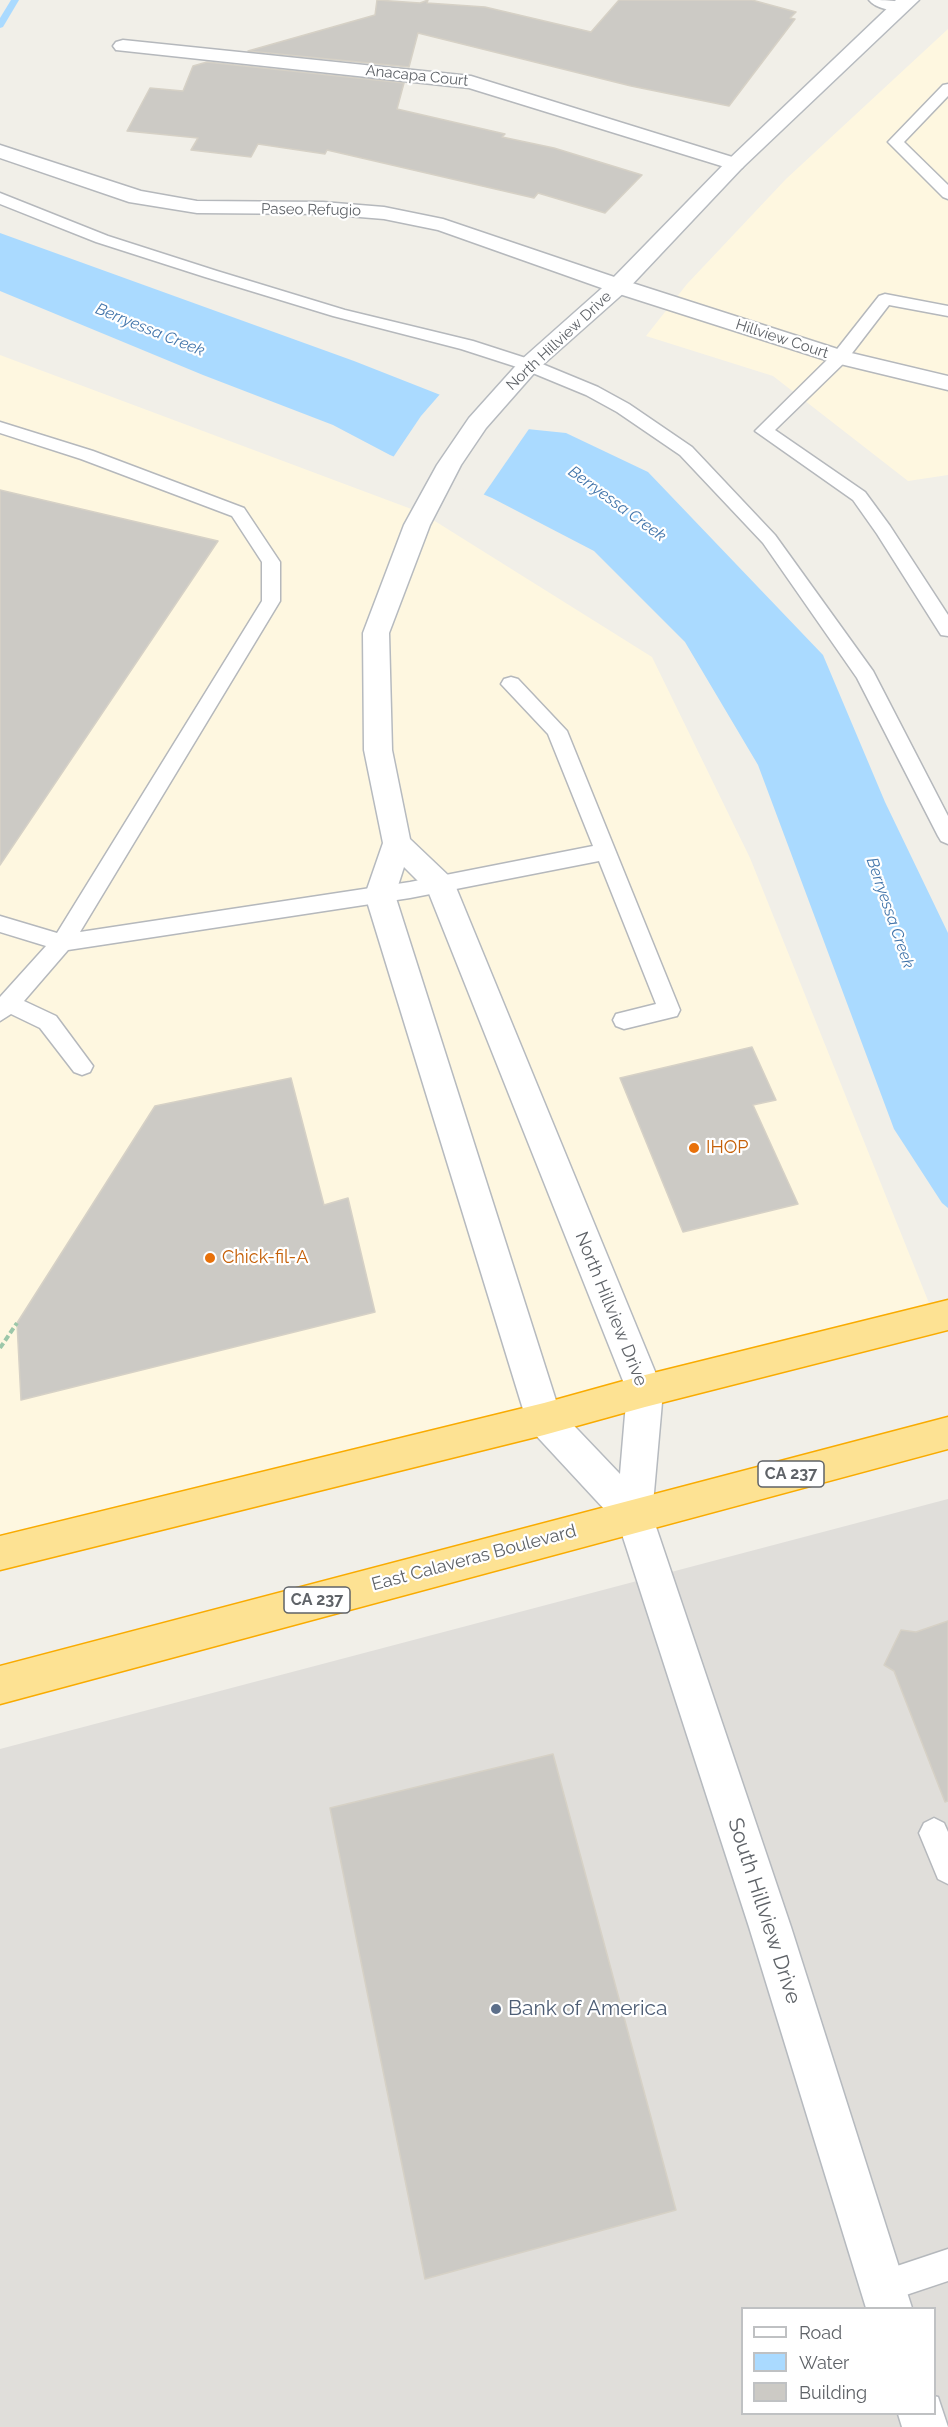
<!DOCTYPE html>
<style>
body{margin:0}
#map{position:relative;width:948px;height:2427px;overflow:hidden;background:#f1efe8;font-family:Raleway,sans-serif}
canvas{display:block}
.legend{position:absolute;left:741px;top:2307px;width:195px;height:108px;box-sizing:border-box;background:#fff;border:2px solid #bfc1c3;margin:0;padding:8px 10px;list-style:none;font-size:18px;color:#5f6368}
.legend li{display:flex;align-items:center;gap:12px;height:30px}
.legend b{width:30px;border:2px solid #bfc1c3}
</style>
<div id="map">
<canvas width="948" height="2427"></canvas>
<ul class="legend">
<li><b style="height:8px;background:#fff"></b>Road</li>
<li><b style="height:16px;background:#aadaff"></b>Water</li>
<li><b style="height:16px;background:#cccac5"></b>Building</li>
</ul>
</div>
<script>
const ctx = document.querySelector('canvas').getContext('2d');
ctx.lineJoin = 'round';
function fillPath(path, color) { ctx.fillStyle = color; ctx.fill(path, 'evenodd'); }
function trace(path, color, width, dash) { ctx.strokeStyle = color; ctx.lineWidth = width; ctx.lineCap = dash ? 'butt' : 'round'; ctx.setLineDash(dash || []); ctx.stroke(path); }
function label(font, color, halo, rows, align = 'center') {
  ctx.font = font + ' Raleway,sans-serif'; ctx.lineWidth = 4.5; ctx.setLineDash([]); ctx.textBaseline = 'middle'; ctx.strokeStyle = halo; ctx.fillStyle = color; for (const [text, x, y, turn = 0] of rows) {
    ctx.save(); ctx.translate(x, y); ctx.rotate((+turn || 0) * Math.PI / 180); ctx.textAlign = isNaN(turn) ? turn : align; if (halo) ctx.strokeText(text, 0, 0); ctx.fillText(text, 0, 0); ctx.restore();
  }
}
fillPath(new Path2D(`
 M948,29V475L908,481L773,376L646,336L687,284L786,179Z
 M0,355L422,513L652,657L750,858L935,1318L0,1553Z`), '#fef7e0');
fillPath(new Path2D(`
 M948,1499V2427H0V1749ZM742,2308H934V2414H742Z`), '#e0deda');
fillPath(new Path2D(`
 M0,233L354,361L527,429L566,433L648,472L823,655L885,802L948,933V1208L942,1203L894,1129L758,765L685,642L594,551L492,498L390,455L333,425L203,375L0,291Z`), '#aadaff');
fillPath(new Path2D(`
 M441,393L531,426L482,497L392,459L421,416Z`), '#f1efe8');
fillPath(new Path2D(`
 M11,0H19L3,27L0,28V18Z`), '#aadaff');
const building = new Path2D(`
 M377,0L420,3L428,0L427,3L485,7L591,32L619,0H752L796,12L790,18L795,19L729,106L631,86L418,33L409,67L248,51L375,15Z
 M207,62L404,83L397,109L505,134L502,137L554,148L642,175L605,213L538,193L534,198L327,150L325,154L258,144L251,157L191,150L198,138L127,131L150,88L183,91L193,66Z
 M0,490L218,541L0,865Z
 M752,1047L776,1100L753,1105L798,1204L683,1232L620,1078Z
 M291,1078L324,1205L348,1198L375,1312L21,1400L17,1323L155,1106Z
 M948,1621V1801L945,1802L894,1671L884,1665L901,1630L916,1632Z
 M553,1754L676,2210L425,2279L330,1808Z`);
fillPath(building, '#cccac5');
trace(building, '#d6d1c6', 1.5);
const lane = new Path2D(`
 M948,84V96L904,142L948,185V199L943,197L888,142L943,85Z
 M0,193L108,236L217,271L345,310L473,341L535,361L598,387L629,404L692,447L775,535L873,671L948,816V844L941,841L938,836L857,678L763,543L680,455L617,412L586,395L523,369L461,349L333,316L205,277L96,242L0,204Z
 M885,294L948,306V316L889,305L846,361L775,430L865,492L890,526L948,615V636L941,635L877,534L853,500L755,431L834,353L879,296Z
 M0,422L93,451L244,508L280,562V601L80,932L410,882L593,846L548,734L501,684L504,679L511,677L518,679L567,731L680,1010L677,1016L624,1029L616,1026L613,1020L616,1014L656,1004L599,861L410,898L68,950L24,1001L56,1016L93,1066L90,1072L82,1075L74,1072L40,1028L11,1014L0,1021V997L46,946L0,932V916L57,933L262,601V562L232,516L81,459L0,433Z
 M934,1818L944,1823L948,1832V1884L938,1879L919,1833L924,1823Z
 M948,2249V2281L882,2303L870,2299L866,2287L870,2275Z`);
const street = new Path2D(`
 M869,0C881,0 902,0 910,6L907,10C897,13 876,9 869,0Z
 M123,40L471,76L742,160L745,164L742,168L735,170L728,168L469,88L116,50L113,46L116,42Z
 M0,145L141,191L197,201L323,202L384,207L443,219L626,281L847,352L948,376V390L832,362L610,291L438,230L384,219L323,214L197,213L129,202L0,158Z`);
const secondary = new Path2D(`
 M896,0H919L742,168L626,291L537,370L486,428L461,465L430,525L389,633L392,750L410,839L450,877L455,885L663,1391L652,1515L791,1927L912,2308H866L749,1927L619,1525L531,1430L526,1419L365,895L383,843L364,750L363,633L404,525L437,465L469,418L521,360L610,281L728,160ZM404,867L428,891L627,1391L620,1474L559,1410L395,895Z
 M934,2396L938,2397L948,2427H902L898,2414H934Z`);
const highway = new Path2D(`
 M948,1300V1330L645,1407L544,1435L0,1570V1536L544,1403L645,1375Z
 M948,1417V1449L0,1704V1666Z`);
trace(lane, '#b5b8bc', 3);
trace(street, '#b5b8bc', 3);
trace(secondary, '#b6babf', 3);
trace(highway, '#f9ab00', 3);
trace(new Path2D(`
 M0,1348L17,1323`), '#9cc7a9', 4, [6, 3]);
fillPath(lane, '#fff');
fillPath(street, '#fff');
fillPath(secondary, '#fff');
fillPath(highway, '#fde293');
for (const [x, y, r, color] of [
 [694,1148,6,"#e8710a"],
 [210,1258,6,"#e8710a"],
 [496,2009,6,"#5c6f8a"]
]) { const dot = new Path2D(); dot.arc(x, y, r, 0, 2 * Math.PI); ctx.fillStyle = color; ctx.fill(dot); trace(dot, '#fff', 2); }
label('15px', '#5f6368', '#fff', [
 ["Anacapa Court",417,76,6],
 ["Paseo Refugio",311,210,1],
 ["Hillview Court",782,339,18],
 ["North Hillview Drive",559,341,-43]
]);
label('italic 16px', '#4174aa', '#fff', [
 ["Berryessa Creek",150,330,22],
 ["Berryessa Creek",617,504,36],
 ["Berryessa Creek",890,913,71]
]);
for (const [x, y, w] of [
 [791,1474,66],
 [317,1600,66]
]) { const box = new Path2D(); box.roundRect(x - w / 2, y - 13, w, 26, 4.5); ctx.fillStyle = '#fff'; ctx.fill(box); trace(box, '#5f6368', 1.5); }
label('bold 16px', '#5f6368', null, [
 ["CA 237",791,1474],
 ["CA 237",317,1600]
]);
label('18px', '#c56008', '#fff', [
 ["IHOP",706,1148],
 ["Chick-fil-A",222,1258]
], 'left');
label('18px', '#5f6368', '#fff', [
 ["North Hillview Drive",611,1309,68],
 ["East Calaveras Boulevard",474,1558,-15]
]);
label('21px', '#5f6368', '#fff', [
 ["South Hillview Drive",764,1911,72]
]);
label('21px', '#4e5e75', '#fff', [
 ["Bank of America",508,2009]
], 'left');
</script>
